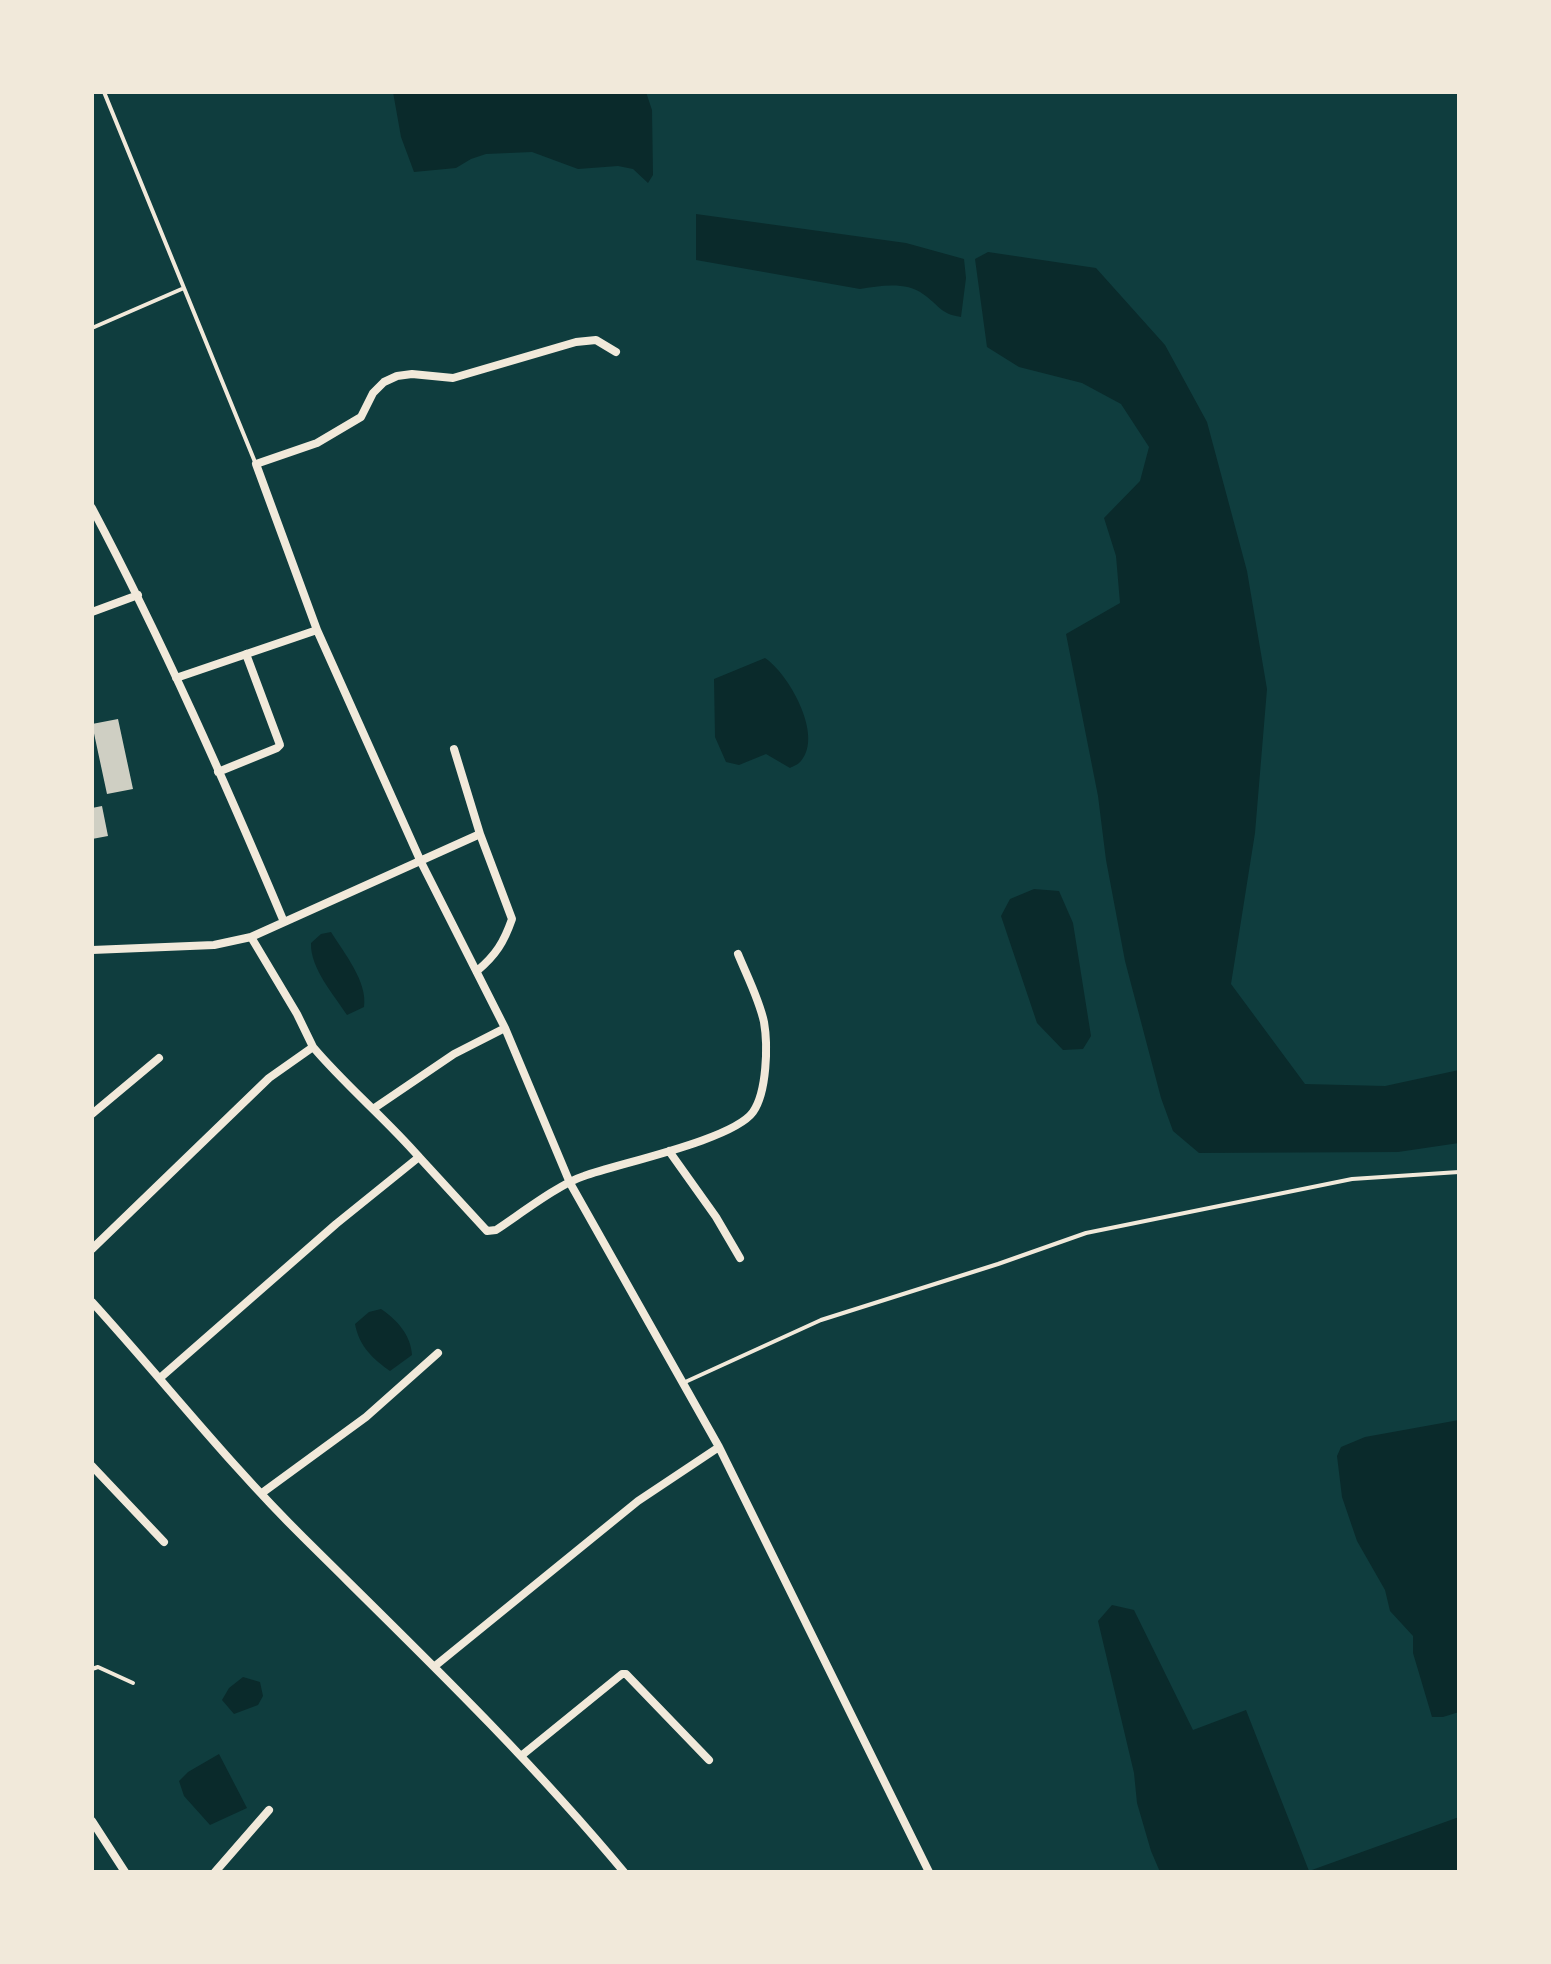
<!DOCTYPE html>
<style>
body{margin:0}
#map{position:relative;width:1551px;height:1964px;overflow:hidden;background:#0f3d3e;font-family:"Exo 2",sans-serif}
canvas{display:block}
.frame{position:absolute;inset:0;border:94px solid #f1e9da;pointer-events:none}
</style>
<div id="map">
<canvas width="1551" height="1964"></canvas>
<div class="frame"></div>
</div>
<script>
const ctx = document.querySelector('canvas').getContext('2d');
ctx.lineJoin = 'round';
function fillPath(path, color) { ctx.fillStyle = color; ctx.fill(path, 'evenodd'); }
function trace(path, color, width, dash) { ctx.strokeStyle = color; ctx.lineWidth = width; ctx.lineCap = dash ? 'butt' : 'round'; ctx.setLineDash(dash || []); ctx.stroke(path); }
fillPath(new Path2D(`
 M393,92H646L652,110L653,175L648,183L633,169L618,166L578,169L532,152L486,154L471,159L456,168L414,172L401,137Z
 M696,214L906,243L964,259L966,278L961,317C940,314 939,305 923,294C906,281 879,286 860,289L696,260Z
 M988,252L1096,268L1165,345L1207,422L1247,571L1267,689L1255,833L1231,984L1305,1084L1385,1086L1459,1070V1143L1398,1152L1199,1153L1173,1131L1161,1098L1125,961L1106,860L1098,796L1066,634L1120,603L1116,556L1104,518L1140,481L1149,447L1121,404L1082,383L1019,367L987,347L975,259Z
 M765,658C788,673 824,735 801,761C798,765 793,766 790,768L766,754L739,765L726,762L715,737L714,679Z
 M1034,889L1059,891L1073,923L1091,1036L1083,1049L1063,1050L1037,1023L1001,916L1010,899Z
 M331,932C344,953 368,982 364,1007L347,1015C334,995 310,968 311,943L321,934Z
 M381,1309C397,1320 411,1335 412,1355L390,1371C373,1359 359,1346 355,1324L369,1312Z
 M1459,1420V1712L1443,1717H1432L1413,1653V1636L1390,1611L1385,1590L1357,1541L1342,1497L1337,1456L1341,1447L1365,1437Z
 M1112,1605L1134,1610L1193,1730L1246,1710L1309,1871L1459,1817V1872H1160L1151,1851L1137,1803L1134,1773L1098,1621Z
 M243,1677L260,1682L263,1696L258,1705L234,1714L222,1700L229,1688Z
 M219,1754L247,1808L210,1825L184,1796L179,1781L188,1772Z`), '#0a2a2b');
fillPath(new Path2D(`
 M118,719L133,789L107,794L92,724Z
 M102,806L108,836L92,839V808Z`), '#cfcfc3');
trace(new Path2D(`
 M104,92L255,462
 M92,328L184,288
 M683,1383L821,1320L998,1264L1086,1233L1352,1179L1459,1172
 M92,1669L98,1667L133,1683`), '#f1e9da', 4);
trace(new Path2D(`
 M616,352L596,340L576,342L453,378L412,374L397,376L384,382L373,393L361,417L317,443L256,464L317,630L421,862L505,1028L570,1183L719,1447L929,1872
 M92,508C163,642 225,782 284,922
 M92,612L138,595
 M176,678L317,630
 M454,749L480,834L512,919C504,942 496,955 477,971
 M218,772L277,748L280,745L246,654
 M251,937L297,1014L313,1047
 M92,950L214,945L251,937L480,834
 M373,1109L454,1054L505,1028
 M92,1114L159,1058
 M669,1151L716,1217L740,1258
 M419,1157L487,1231L496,1230C519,1215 559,1184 584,1176C620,1163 733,1140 753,1112C767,1092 768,1045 764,1022C759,999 747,976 738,954
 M92,1249L269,1078L313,1047C346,1086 385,1118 419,1157L336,1224L160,1378
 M92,1302C163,1380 229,1464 304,1538C413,1646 525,1753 624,1872
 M92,1466L164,1542
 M262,1493L366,1417L438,1353
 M435,1666L638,1501L719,1447
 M521,1756L622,1674H626L709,1760
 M92,1821L125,1872
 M215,1872L269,1810`), '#f1e9da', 8);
</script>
